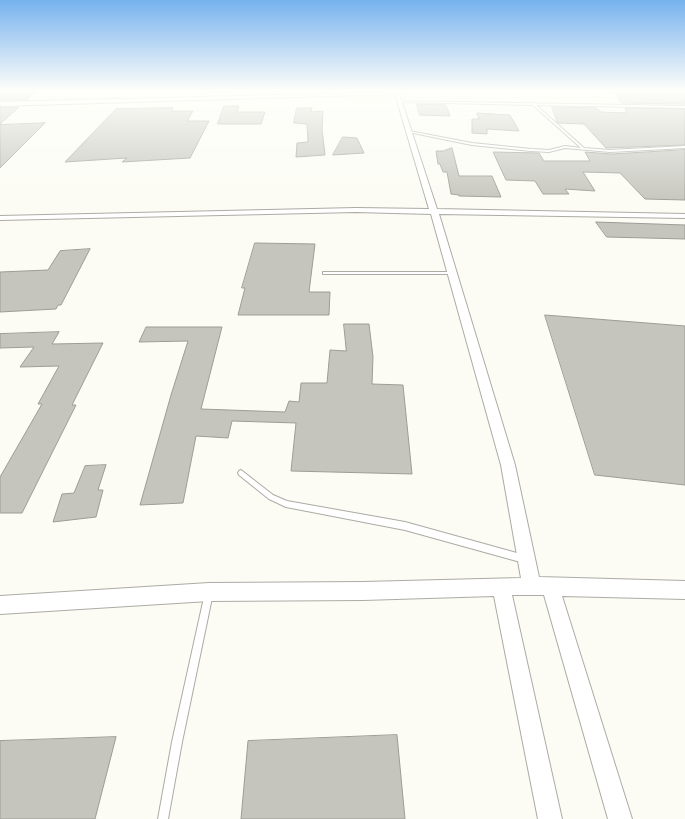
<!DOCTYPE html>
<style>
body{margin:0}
canvas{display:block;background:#fcfcf5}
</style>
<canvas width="685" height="819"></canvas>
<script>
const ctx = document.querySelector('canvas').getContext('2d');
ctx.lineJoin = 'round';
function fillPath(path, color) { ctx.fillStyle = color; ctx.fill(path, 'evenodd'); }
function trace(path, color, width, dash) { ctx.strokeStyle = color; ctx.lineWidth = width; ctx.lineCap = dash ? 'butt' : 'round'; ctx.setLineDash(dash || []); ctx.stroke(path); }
const building = new Path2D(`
 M0,90H37L27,100H0Z
 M614,90H685V104L622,103Z
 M417,104L446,105L450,116L420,115Z
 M224,106H239L237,112H265L261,124H218Z
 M0,107V108L19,107L0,124Z
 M552,107L596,108L601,112L627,113L625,108L685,109V145L606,148L584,124L558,123Z
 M173,108L171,111H193L187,121H209L190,158L122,162L127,158L65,162L116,109Z
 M297,108H312L311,112L323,111L322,130L325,155L296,157L297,143L308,142L307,124L294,123Z
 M477,113L510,115L519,131L487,129V134L472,133V119H479Z
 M45,123L0,168V125Z
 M343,137L357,138L364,153L333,155Z
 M452,148L459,176H492L501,197L459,196V195L451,194L447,172H443L440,164H438L436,151H443Z
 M685,150V200L645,199L620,173L583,172L595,191L565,189L569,194H543L535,181L506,180L493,152L539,153L544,161H590L585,152L611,154Z
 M596,222L685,225V239L607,237Z
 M255,243L315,244L309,292H330L329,315H238L245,288H242Z
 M90,249L61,305H58L56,309L0,312V272L48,270L60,251Z
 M545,315L685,326V485L595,475Z
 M344,324H369L373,357L372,384L403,385L412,474L291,471L296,423L232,421L228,438L196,436L183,503L140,505L171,395L188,341L139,342L146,327H222L201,409L285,412L289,401L299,402L301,383H327L330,350L346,351Z
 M59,332L52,344L103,343L72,405H76L22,513H0V477L42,404H38L59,366L20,367L34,347L0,348V334Z
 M106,465L98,490H103L96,517L53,522L62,494L74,493L85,466Z
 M397,735L405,819H241L248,741Z
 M116,737L95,819H0V741Z`);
fillPath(building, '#c5c5be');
trace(building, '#9d9d97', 1);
const lane = new Path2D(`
 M400,101L685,106V108L536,105L584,148L610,150L685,146V148L610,152L565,148L549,152L531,151L472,145L408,132L409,131L472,143L531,149L549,150L565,146L581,148L533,105L399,102Z
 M323,272H453L455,273L453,274H323Z
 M241,470L273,495L287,501L405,522L524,555L527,556L528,559L527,562L524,563L405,530L286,507L269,499L239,475L238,473L239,471Z
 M209,589L212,590L213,593L182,742L168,819H158L172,742L205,593L206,590Z`);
const street = new Path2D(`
 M394,90H398L437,209L685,214V218L439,214L515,465L539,577L685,581V599L562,596L632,819H608L544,595H512L562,819H538L494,596L363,600L209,601L0,614V596L209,583L363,582L521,578L501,465L431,214L356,212L0,220V216L356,208L429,209L395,94L0,106V102L394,92Z`);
trace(lane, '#acaba5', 2);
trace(street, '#acaba5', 2);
fillPath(lane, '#fff');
fillPath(street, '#fff');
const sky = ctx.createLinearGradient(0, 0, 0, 205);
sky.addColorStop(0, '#76b2ee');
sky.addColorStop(0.44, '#fefefa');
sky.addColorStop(1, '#fefefa00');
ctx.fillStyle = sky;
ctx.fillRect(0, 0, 685, 205);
</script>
